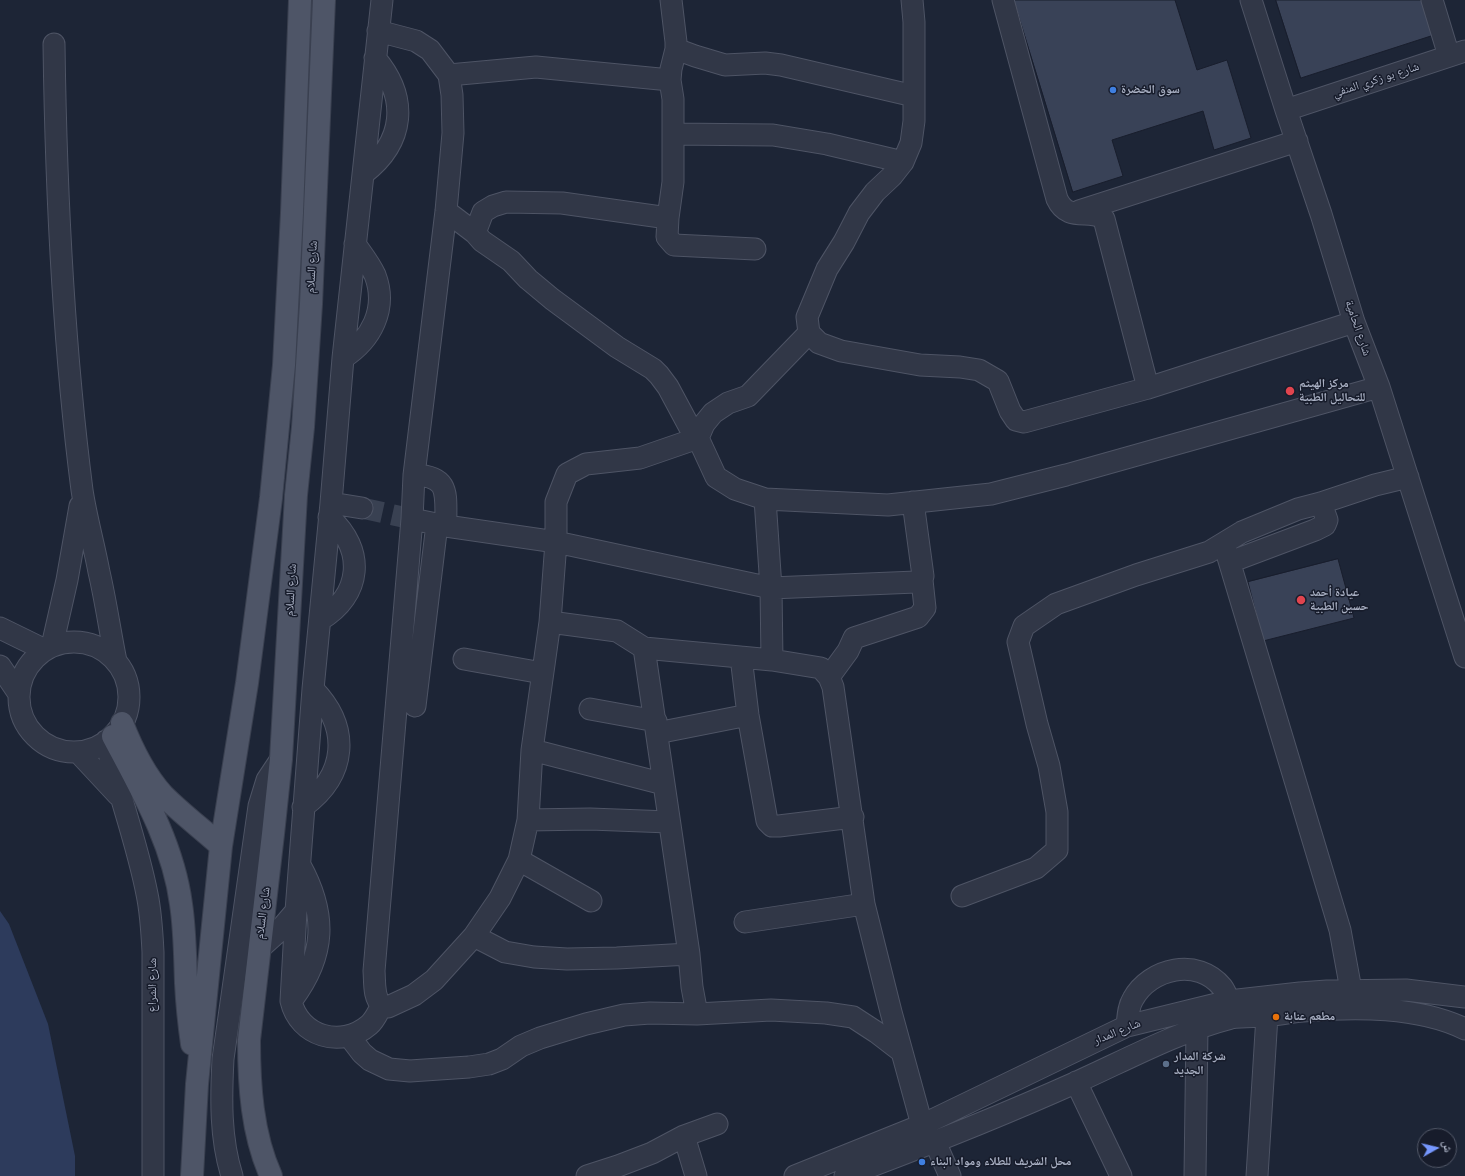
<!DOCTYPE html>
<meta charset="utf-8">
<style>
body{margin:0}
#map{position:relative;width:1465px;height:1176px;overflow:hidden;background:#1d2536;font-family:"PT Sans","Noto Naskh Arabic",sans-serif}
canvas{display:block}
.north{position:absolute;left:1417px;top:1128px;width:40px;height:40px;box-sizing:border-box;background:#171c2b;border:1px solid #525868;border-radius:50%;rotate:82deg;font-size:11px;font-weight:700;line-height:16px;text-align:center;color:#aab1c4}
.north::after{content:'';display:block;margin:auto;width:14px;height:18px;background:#7697fe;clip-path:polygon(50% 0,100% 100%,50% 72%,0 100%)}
</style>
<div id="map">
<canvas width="1465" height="1176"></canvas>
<div class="north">ش</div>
</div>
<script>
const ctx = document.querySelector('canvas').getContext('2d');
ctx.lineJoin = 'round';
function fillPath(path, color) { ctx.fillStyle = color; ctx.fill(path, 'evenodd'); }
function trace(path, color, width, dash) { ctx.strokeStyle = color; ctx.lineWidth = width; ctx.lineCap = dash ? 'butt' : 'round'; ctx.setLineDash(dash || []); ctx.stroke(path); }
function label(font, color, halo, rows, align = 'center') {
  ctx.font = font + ' "PT Sans","Noto Naskh Arabic",sans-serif'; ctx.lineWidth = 3; ctx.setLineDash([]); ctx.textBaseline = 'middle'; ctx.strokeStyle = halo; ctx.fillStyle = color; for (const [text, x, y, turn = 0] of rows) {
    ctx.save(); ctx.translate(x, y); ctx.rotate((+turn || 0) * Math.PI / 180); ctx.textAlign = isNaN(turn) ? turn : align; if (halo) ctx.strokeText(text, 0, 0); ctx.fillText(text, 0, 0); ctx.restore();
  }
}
fillPath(new Path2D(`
 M0,911L9,924L48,1024L75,1156V1176H0Z`), '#2d3b5c');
const building = new Path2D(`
 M1014,0H1175L1197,70L1227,60L1251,138L1214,150L1203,111L1112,140L1123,176L1073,192Z
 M1276,0H1423L1434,35L1301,78Z
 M1338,559L1354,618L1263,641L1248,582Z`);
fillPath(building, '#394257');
trace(building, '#191e2d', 1);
trace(new Path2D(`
 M362,508L412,519`), '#394152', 21, [21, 10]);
const minor = new Path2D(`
 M671,0L676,42V49L671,69L670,80L673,99V182L668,218L667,237L674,245L755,249
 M912,0L914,22V121L911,143L903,162L892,176L875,192L859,213L844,242L827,269L807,317L809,333L819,343L841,351L920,365L960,367L979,370L998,381L1010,411L1016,420L1024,422L1148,388L1354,322
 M1003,0L1057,199C1068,223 1090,208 1104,219L1148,388
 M1251,0L1286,110L1321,214L1354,322L1379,387L1465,657
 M1432,0L1449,56
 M378,31L416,41L430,50L449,75L452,95L453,133L446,211L414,475L412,519L374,971C375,981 373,998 382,1005C383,1006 386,1006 388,1007L414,995L434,980L474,936L500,898L519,860L528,820L532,750L550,622L556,542V502L567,474L586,464L640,458L698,438L704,424L713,413L728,403L748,396L809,333
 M54,44C56,193 63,342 82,490C86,517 94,545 99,572C106,602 110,632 116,661
 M676,49L695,56L725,65L765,63L781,65L914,96
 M449,75L536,67L670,80
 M1286,110L1465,51
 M673,134L773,135L827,144L903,162
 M363,174C405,142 409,98 375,58
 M446,211L475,233L482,241L511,261L528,279L552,299L617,347L653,369L659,375L668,387L690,428L698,438L716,477L735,489L765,499L888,505L991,494L1066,475L1379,387
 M1079,211L1297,141
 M475,233L483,212L493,206L506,202L562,203L668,218
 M343,358C371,340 388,309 375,275C370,264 362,254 355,244
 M414,475C452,476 445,496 446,526
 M765,499L771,588L772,660
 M331,503L362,508
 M412,519L446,526L556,542L771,588L916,582L922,580L923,576L913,502
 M1224,544L1340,930L1351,990
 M1230,562L1315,530L1325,525L1327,520L1321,503
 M320,620C362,595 366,550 329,517
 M550,622L617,631L644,648L689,954
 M0,628L45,650
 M19 697a55 55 0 1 1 110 0a55 55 0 1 1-110 0Z
 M52,646L67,580L80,506
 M644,648L772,660L821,668L829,677L833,687L864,904L891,1012L922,1125
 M741,657L748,715L767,821L772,826H779L853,817
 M464,659L542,673
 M0,666L19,694
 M829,677L848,651L854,638L918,617L925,608L922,580
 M415,706L437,524
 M590,709L656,721
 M657,733L748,715
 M106,741C118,793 137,842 147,894C151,913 152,932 153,952V1176
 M532,750L664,784
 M78,752L118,795
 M303,807C347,775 351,728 313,689
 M528,820L590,819L669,822
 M519,860L591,901
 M962,896L1036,868L1057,850V812L1049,766L1037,724L1018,642L1024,626L1056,604L1136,575L1209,552L1242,532L1298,509L1321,503L1375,485L1408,477
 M296,911L291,1001C299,1036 341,1049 369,1025C375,1020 378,1012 382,1005
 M745,922L864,904
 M474,936L505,952L534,957L567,959L617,958L689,954L692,987L697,1014
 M259,949L278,932L296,911L313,689L331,503L343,358L382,0
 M292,1000C326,955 327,914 300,865
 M1127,1026C1128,1017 1128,1007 1133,999C1150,968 1198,957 1222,987C1225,991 1227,996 1229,1001
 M349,1036L362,1053L370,1060L389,1069L410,1071L469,1067L489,1064L502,1059L521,1046L540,1038L586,1024L624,1015L650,1013L697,1014L771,1010L826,1013L853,1017L876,1032L902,1052
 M1076,1082L1121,1176
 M684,1136L696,1176
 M935,1142L950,1176
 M232,1176C220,1138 221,1098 223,1059L259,806L267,780L281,759
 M587,1176L618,1166L652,1153L684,1136L717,1124
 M795,1176L922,1125L1127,1026L1229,1001L1300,993L1327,991L1406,990L1465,997
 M845,1176C923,1147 1001,1116 1077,1082C1128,1059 1177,1032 1231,1018C1243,1016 1256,1017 1268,1016C1280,1014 1291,1012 1303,1011C1355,1007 1418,1006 1465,1029
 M1195,1176L1197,1028
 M1257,1176L1267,1016`);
const major = new Path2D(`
 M122,723C132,749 144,774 163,795C181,813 202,829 221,846
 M113,736C141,789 173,843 181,904C185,930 185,957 186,983C187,1003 189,1023 192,1044
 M192,1176L197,1084L221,846L247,683L271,498L284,365L292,213L300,0
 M271,1176C252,1134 249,1085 249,1040L273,834L281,759L296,495L303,427L311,304L324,0`);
trace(minor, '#4e5465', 23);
trace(major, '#3a4050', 24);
trace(minor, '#313747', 21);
trace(major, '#4e5567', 22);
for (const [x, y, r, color] of [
 [1113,90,4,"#3f7fe0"],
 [1290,391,5,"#e0444e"],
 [1301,600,5,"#e0444e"],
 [1276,1017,4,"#e8710a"],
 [1166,1064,4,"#5c6f8a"],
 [922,1162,4,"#3f7fe0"]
]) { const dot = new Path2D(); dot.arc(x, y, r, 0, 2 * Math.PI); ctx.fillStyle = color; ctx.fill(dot); trace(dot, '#171c2b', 1.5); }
label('12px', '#aab1c4', '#171c2b', [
 ["شارع بو زكري المنفي",1376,80,-18],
 ["شارع السلام",312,267,-87],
 ["شارع الحامية",1358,328,71],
 ["شارع السلام",291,590,-87],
 ["شارع السلام",263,913,-83],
 ["شارع الشراع",153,985,-90],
 ["شارع المدار",1117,1032,-22]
]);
label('bold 12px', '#aab1c4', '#171c2b', [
 ["سوق الخضرة",1121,90],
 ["مركز الهيثم",1299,384],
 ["للتحاليل الطبية",1299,398],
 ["عيادة أحمد",1310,593],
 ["حسين الطبية",1310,607],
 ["مطعم عنابة",1284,1017],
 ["شركة المدار",1174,1057],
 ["الجديد",1174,1071],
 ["محل الشريف للطلاء ومواد البناء",930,1162]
], 'left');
</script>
